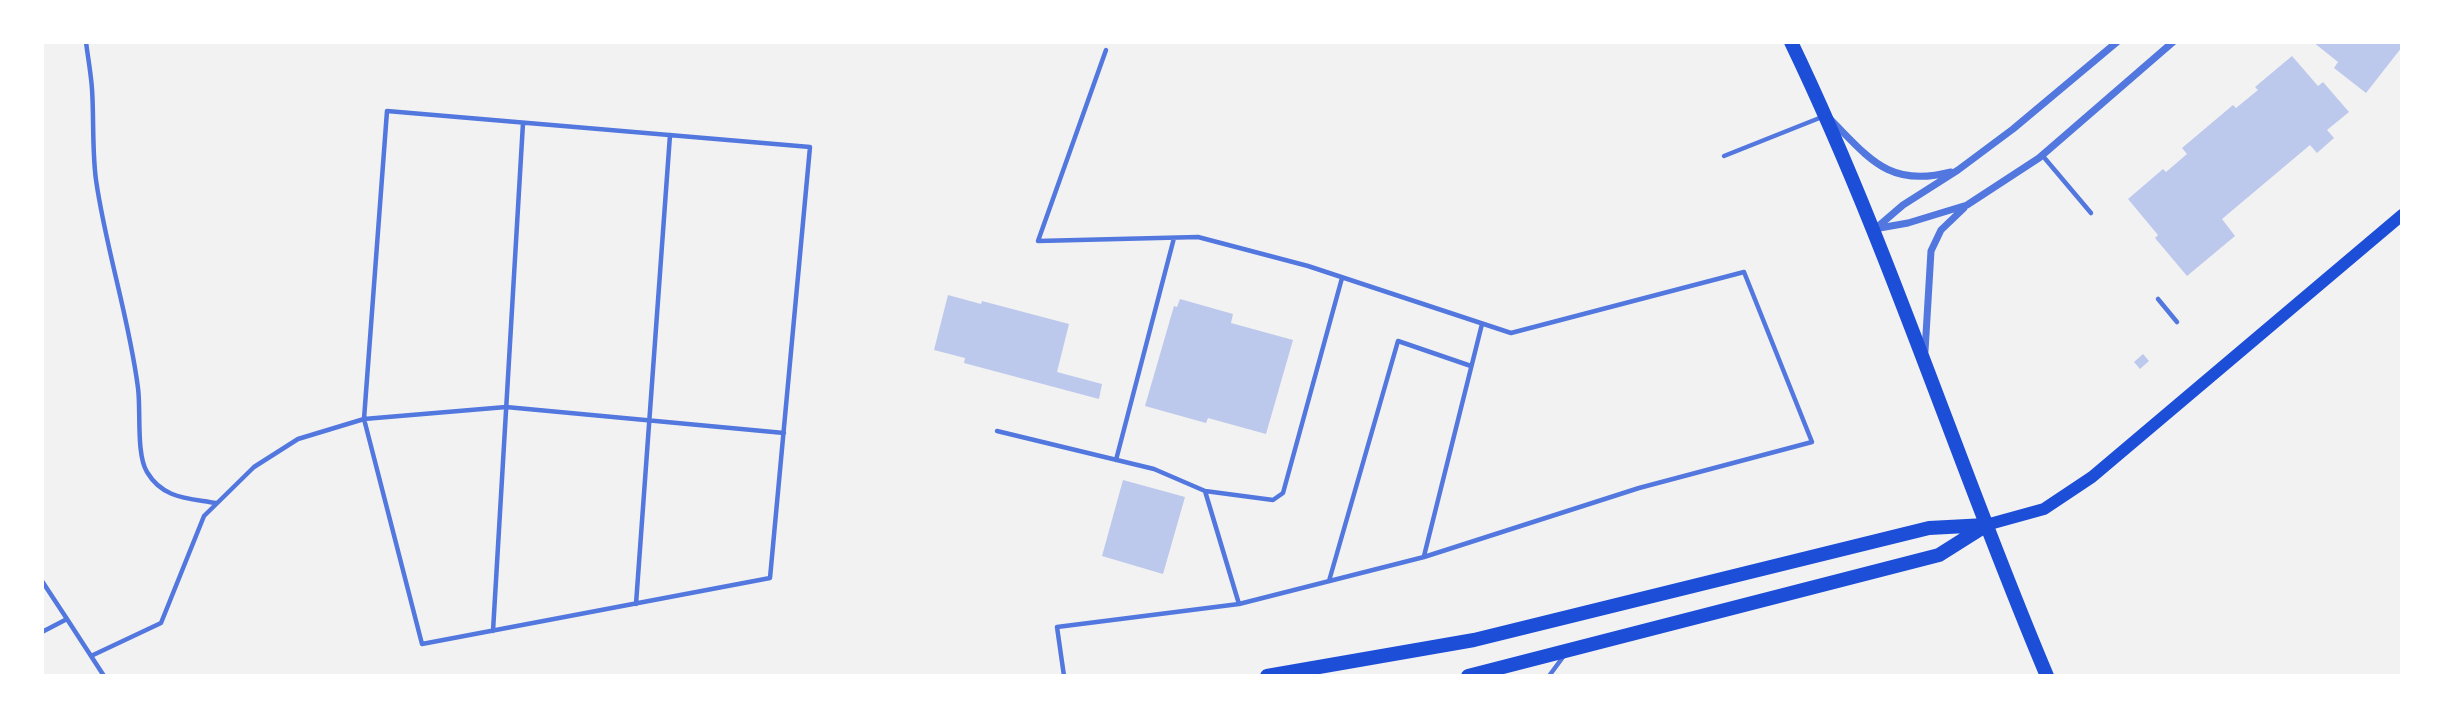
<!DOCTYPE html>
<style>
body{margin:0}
#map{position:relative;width:2444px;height:718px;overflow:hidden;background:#f2f2f2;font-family:"Source Serif 4",serif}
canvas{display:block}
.frame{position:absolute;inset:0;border:44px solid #fff;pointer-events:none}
</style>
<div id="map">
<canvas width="2444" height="718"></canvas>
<div class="frame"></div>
</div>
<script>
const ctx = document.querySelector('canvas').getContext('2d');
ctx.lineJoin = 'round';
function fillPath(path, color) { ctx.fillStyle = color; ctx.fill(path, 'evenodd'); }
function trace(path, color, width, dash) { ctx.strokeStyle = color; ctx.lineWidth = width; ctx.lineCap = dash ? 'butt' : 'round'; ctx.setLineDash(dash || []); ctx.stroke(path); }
fillPath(new Path2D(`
 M2313,42H2402V47L2366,93L2334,68L2338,62Z
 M2292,56L2318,86L2323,82L2349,112L2327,130L2334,138L2317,153L2310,145L2222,219L2235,236L2187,276L2155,238L2158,235L2128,199L2163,169L2166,172L2187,154L2182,148L2233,105L2236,108L2258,90L2255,87Z
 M948,295L981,304L982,301L1069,324L1057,372L1102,384L1099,399L964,363L965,358L934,350Z
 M1180,299L1233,314L1231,323L1293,340L1266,434L1208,418L1206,423L1145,406L1174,306L1177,307Z
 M2143,354L2149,361L2140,369L2134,362Z
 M1123,480L1185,497L1163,574L1102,556Z`), '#bdc9ec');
trace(new Path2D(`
 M86,42C88,58 91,74 92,89C94,119 92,150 96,180C106,250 129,317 138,388C141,410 136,454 147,472C163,499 188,498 216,503
 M387,111L810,147L770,578L422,644L364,419Z
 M2042,155L2091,213
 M1724,156L1822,117
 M2158,299L2177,322
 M997,431L1154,469L1205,491L1239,604
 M1116,460L1174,238
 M1205,491L1273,500L1283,493L1342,278
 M1424,556L1482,324
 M42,581L67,619
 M1329,581L1398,341L1471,366
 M636,604L670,135
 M493,631L523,123
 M42,632L67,619L104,676
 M91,656L161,623L204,516L254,467L298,439L364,419L506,407L784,433
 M1064,676L1057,627L1239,604L1424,557L1639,488L1812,442L1744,272L1511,333L1308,266L1198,237L1038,241L1106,50
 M1549,676L1563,657`), '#5277de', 4.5);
trace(new Path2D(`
 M1830,119C1870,159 1889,188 1951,172
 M1874,229L1908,223L1967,205L2039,158L2173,42
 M1875,229L1903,205L1958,170L2013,129L2117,42
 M1925,351L1931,251L1941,230L1964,208`), '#5277de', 7);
trace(new Path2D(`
 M1986,525L2044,509L2092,477L2402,215`), '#1d4ed8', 12);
trace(new Path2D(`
 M1791,42C1890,248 1958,466 2047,676
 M1267,676L1474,640L1929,528L1986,525
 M1468,676L1939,555L1985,526`), '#1d4ed8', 14);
</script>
